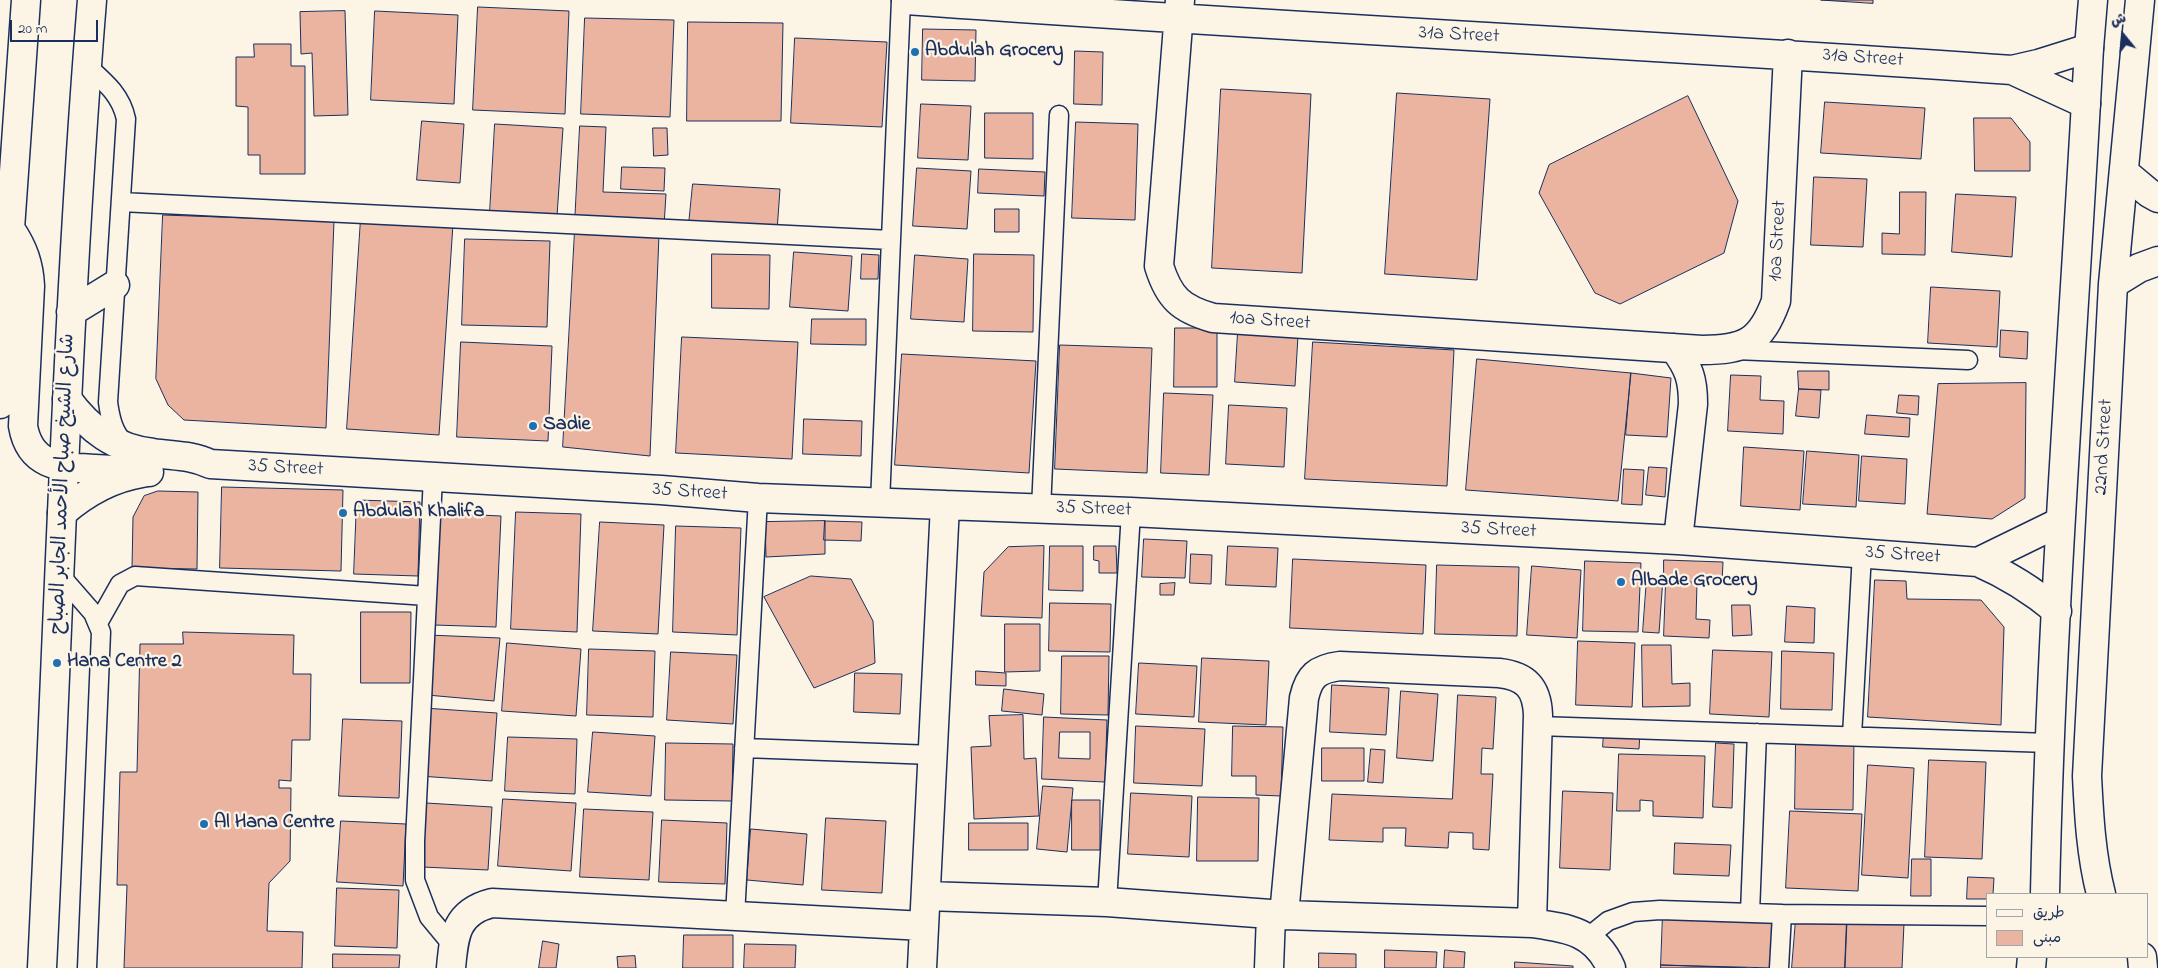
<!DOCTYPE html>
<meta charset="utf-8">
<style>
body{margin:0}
#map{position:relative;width:2158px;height:968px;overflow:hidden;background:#fcf5e5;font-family:"Indie Flower","Playpen Sans Arabic",sans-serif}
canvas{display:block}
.legend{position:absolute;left:1986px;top:893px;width:162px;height:65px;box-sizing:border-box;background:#fcf5e5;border:1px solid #a2a6af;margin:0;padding:6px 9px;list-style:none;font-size:15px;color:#1b2f5e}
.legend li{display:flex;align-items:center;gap:10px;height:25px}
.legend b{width:25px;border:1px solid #a2a6af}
.north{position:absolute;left:2098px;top:10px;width:50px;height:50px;-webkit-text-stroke:4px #fcf5e5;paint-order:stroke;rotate:343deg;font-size:14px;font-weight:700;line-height:20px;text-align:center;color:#1b2f5e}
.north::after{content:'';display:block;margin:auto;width:18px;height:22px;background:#1b2f5e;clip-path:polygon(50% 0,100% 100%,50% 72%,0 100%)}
.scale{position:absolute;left:10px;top:20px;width:88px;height:22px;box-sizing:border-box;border:2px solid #1b2f5e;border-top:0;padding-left:6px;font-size:15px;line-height:18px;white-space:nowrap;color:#1b2f5e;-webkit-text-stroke:4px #fcf5e5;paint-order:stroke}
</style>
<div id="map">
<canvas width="2158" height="968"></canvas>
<ul class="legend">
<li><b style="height:6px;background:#fcf5e5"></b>طريق</li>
<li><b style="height:14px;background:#eab4a0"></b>مبنى</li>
</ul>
<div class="north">ش</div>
<div class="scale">20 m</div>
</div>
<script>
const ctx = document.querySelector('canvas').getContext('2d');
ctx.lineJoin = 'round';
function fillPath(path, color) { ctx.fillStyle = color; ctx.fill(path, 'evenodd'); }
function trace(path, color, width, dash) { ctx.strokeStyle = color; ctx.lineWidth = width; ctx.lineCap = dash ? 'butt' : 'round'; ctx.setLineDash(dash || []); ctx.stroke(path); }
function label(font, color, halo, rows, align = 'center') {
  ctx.font = font + ' "Indie Flower","Playpen Sans Arabic",sans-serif'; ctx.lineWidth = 4.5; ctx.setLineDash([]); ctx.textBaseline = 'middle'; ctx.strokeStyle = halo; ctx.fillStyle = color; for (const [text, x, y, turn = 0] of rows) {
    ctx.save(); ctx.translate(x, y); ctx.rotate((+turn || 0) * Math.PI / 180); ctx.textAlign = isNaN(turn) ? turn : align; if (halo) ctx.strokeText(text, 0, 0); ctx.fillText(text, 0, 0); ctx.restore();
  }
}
const building = new Path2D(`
 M1821,0H1873V3Z
 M478,7L569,11L565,114L473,110Z
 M345,11L348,115L314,116L312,53L301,54L300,12Z
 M375,11L458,15L454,104L371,100Z
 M585,18L674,20L670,117L581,114Z
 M688,22L783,23L781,121H687Z
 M923,29L976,30L975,81L922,80Z
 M795,38L887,42L882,127L791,123Z
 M254,44H291V66H305V174H260V155H248V107L236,106V57H254Z
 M1075,51L1103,52L1102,105L1074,104Z
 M1221,89L1311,94L1302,273L1212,268Z
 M1397,93L1490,99L1477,280L1385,274Z
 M1688,96L1738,201L1724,253L1620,304L1595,293L1539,193L1549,165Z
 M1825,102L1925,108L1921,159L1821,153Z
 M921,104L971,106L968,160L918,158Z
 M985,113H1033V159L985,158Z
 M1974,118H2011L2030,142V171H1975Z
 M422,121L464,124L460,183L417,180Z
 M1076,122L1138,124L1135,220L1072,218Z
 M495,124L563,128L557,216L490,212Z
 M580,126L606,127L603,192L666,194L664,226L575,223Z
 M653,128H667L668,155L654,156Z
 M622,167L665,168L664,191L621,189Z
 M917,168L971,171L967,229L913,226Z
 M979,169L1045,172L1044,196L978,193Z
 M1814,177L1867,179L1863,247L1811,245Z
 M693,184L780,189L777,231L689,224Z
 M1900,192H1926L1925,255L1882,254V233L1899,234Z
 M1956,194L2016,197L2012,257L1952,252Z
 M995,209H1019V232H995Z
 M163,215L334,221L326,428L184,420L168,405L156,379Z
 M361,218L453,224L439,435L347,429Z
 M575,230L659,235L650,456L563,447Z
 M465,239L550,241L547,327L462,325Z
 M794,252L852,256L848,311L790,307Z
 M712,254L770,255L769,309L712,308Z
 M862,254L879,255L878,279H861Z
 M974,254L1034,255L1033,332L973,331Z
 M915,255L968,259L964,322L911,319Z
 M1931,287L2000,291L1997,347L1928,343Z
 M812,319H866V345L811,344Z
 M1175,328H1217V387H1174Z
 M2001,330L2028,332L2027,359L2000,357Z
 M1238,332L1298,336L1295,386L1235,382Z
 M682,337L798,342L792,459L676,453Z
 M461,342L552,346L548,441L457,437Z
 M1313,342L1454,350L1447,486L1305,479Z
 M1060,345L1152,348L1147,473L1055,469Z
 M902,354L1036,361L1029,473L895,465Z
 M1477,359L1631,373L1618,501L1466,490Z
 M1798,371H1829V390L1799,389Z
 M1631,373L1671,378L1667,437L1626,435Z
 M1731,375L1761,376L1760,400L1784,401L1783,434L1728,431Z
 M2026,383L2025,498L1992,519L1927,514L1938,384Z
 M1799,389L1821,390L1819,418L1796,416Z
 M1164,393L1213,395L1209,475L1161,473Z
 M1899,395L1919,396L1918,415L1897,413Z
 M1229,405L1287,408L1284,467L1226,464Z
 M1867,415L1910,418L1909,437L1865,434Z
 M804,419L862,421L861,456L803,454Z
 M1744,447L1804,451L1800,510L1741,506Z
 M1807,451L1859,455L1856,507L1803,504Z
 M1862,456L1907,459L1905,504L1859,501Z
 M1649,467L1667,468L1665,497L1646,495Z
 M1624,469L1644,470L1642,505L1622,504Z
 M222,487L343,490L341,571L220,568Z
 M158,491L198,492L197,569L132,568L133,517L144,496Z
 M357,500L420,502L418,576L354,574Z
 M516,512L581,514L577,632L511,629Z
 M439,513L501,516L496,627L434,625Z
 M825,521V554L766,557L765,522Z
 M825,521L862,522L861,541L824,540Z
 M600,522L664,525L658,634L593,631Z
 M676,526L741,528L737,635L673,632Z
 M1144,539L1187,541L1185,578L1142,577Z
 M1044,546L1042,618L981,616L984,572L1008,547Z
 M1050,546H1083V591L1049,590Z
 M1094,546H1116L1117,573H1099V561L1094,560Z
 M1228,546L1278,548L1276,587L1226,585Z
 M1191,554L1212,555L1211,584L1190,583Z
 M1293,559L1426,565L1423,634L1290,628Z
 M1664,560L1723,562L1722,583L1664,581Z
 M1585,561L1641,563L1638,632L1583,631Z
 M1437,565L1519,567L1517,636L1435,634Z
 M1532,566L1581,570L1577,638L1527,635Z
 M811,576L851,579L873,621L875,663L814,688L764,597Z
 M1647,577L1663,578L1659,633L1643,632Z
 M1875,580L1906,581L1907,599L1981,600L2004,627L2001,725L1868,717Z
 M1666,582L1697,583L1696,619L1710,620L1709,638L1664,636Z
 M1175,583L1174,595H1160V584Z
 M1050,603L1111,604L1110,652L1049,651Z
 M1732,605H1750L1752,635L1733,636Z
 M1787,606L1815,608L1814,643L1785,642Z
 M361,612H411L410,683H361Z
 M1005,624H1040V671L1005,672Z
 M183,632L294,635L293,674H311L310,740H292L291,781L279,780V788H291L290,861L269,883L267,931L303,932L302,968H124L127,885H117L120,772H137L140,644H183Z
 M428,635L500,638L494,701L427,695Z
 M1578,641L1635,643L1632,707L1576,705Z
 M507,643L581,649L576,716L502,711Z
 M1642,645H1671L1672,684L1690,683V706L1643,707Z
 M589,649L655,651L653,717L587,715Z
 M1713,650L1772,652L1769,717L1710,714Z
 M1782,651L1834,653L1832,710L1781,709Z
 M671,652L737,655L733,724L667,720Z
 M1062,656H1109L1108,715L1061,714Z
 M1202,658L1269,661L1266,725L1199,722Z
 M1139,663L1197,666L1194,717L1136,714Z
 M976,671L1006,673V686L976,685Z
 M855,673L902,674L900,714L854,712Z
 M1332,685L1389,688L1386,735L1330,732Z
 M1004,689L1044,694L1042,715L1002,711Z
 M1401,691L1438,694L1433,761L1397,758Z
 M1458,695L1496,697L1493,749L1482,748L1481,774H1493L1489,850L1473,849V833L1449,832L1448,848L1405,846L1406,828H1383V842L1329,840L1332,794L1452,799Z
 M424,708L497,713L492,781L419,776Z
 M1023,715L1024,759L1036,758L1039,816L974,819L971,747L991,746L989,716Z
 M1044,717L1107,720L1105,782L1042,779ZM1060,732H1090V759L1059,758Z
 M343,719L402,721L399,798L339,796Z
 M1136,726L1205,729L1202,786L1134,783Z
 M1233,726L1283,727L1281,796L1256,795V776H1232Z
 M1604,731L1640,733L1639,749L1603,747Z
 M593,732L655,736L651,796L588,792Z
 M508,737L577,739L575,794L505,791Z
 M1796,739L1854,740L1853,810L1795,809Z
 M666,743L733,744L732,801L665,800Z
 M1716,743L1734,744L1732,808L1713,807Z
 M1322,748H1364V781H1322Z
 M1371,749L1385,750L1383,783L1368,782Z
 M1619,754L1705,756L1703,818L1653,816V801L1640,800V811H1617Z
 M1929,760L1986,762L1982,859L1925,857Z
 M1868,765L1914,768L1908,878L1862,875Z
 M1043,786L1073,788L1067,852L1037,849Z
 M1563,791L1613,793L1610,870L1560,868Z
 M1131,793L1192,796L1189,857L1128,854Z
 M1198,797L1259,798L1258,861H1197Z
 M503,799L576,803L571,871L498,866Z
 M1072,800H1100V850H1072Z
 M426,803L492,807L488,870L422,867Z
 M584,809L653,812L649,880L580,877Z
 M1790,811L1862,814L1858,891L1786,888Z
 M826,818L886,821L882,893L822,890Z
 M662,820L727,823L725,884L659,882Z
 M341,821L406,824L403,886L337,882Z
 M969,823H1028V850H969Z
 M751,829L807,834L803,885L747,880Z
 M1675,843L1731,845L1729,876L1674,874Z
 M1912,859H1931V896H1911Z
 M1968,877L1994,878L1993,894H1987V899H1967Z
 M337,888L399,890L397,948L335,946Z
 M1663,913L1776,918L1774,968L1661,965Z
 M1796,919L1847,920L1845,968H1792Z
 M1847,920L1904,923L1902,968H1845Z
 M684,935H733V968H683Z
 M543,941L559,944L556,968H539Z
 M745,944L796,945L795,968H744Z
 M1385,950L1437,952L1436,968H1385Z
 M1445,950L1465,952L1464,968H1444Z
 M1319,953L1356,954V968H1319Z
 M333,954L400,955L399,968H333Z
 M635,956L636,968H618L617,957Z
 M1515,962L1573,966V968H1515Z
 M1661,965L1747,968H1661Z`);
fillPath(building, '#eab4a0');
trace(building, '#1b2f5e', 1);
const lane = new Path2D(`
 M87,66C105,82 121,95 126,119L108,402C110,417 113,432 125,444
 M121,202L891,240
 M1736,350L1968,360
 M433,477L415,841V880L429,917L453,946
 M880,503L901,0
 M1041,509L1059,115
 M59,574L93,613L101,632L87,968
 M98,623L120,584L135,576L427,596
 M1538,726L2049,743
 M1852,736L1862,553
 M744,748L933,755
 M1107,902L1131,512
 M1750,913L1757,733
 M735,916L758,498
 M1587,938L1608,921L1633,912L1660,910L1782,914L1987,916
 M1779,968L1782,914`);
const street = new Path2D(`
 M906,0C1275,27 1644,44 2012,70L2038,64L2089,48
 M1180,0L1159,266C1169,298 1181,309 1213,318L1702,350C1745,350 1761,342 1776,301L1788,54
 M2012,70L2086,104
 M1674,348C1689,368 1693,379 1693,404L1678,540
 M67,399C89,429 115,449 153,453C173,456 192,455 210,464L661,490L758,498L1131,512L1678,540L1978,562C2008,575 2032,590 2057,611
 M62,513C86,492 111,478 142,473
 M1978,562L2060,522
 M926,896L1107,902L1284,915L1532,923C1566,928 1595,931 1611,968
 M1284,915L1304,698C1309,676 1317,669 1340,666L1499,673C1526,676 1537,688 1538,715L1532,923
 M451,968C454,935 456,912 492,903L924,926
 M922,968L945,505
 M1269,968L1271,915`);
const secondary = new Path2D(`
 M2124,172L2149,193L2158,198
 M11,230C23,248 29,264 30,286L23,426C30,467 61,467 95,469C113,470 131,471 149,472
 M2113,284L2139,268L2158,261
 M71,312L115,285
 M0,404L10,229L26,0
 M2045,894C2051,612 2074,330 2089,48L2093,0
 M2101,894C2091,855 2089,816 2087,776L2113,284L2140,0
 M2142,957L2143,968
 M42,968C58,645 66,322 92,0
 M2031,968L2032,957`);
trace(lane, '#1b2f5e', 21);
trace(street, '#1b2f5e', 31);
trace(secondary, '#1b2f5e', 31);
trace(lane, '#fcf5e5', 18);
trace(street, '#fcf5e5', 28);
trace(secondary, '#fcf5e5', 28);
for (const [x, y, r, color] of [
 [915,52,5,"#1f6fb2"],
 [533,426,5,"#1f6fb2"],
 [343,513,5,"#1f6fb2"],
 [1621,582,5,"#1f6fb2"],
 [57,663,5,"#1f6fb2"],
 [204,824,5,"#1f6fb2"]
]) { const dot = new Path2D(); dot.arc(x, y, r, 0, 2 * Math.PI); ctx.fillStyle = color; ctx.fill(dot); trace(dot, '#fcf5e5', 2); }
label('20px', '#1b2f5e', '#fcf5e5', [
 ["31a Street",1459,36,3],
 ["31a Street",1863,59,4],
 ["10a Street",1779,241,-87],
 ["10a Street",1270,322,4],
 ["22nd Street",2105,447,-87],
 ["35 Street",286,469,3],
 ["شارع الشيخ صباح الأحمد الجابر الصباح",64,484,-88],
 ["35 Street",690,493,4],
 ["35 Street",1094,510,2],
 ["35 Street",1499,531,3],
 ["35 Street",1903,556,4]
]);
label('bold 20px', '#1b2f5e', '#fcf5e5', [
 ["Abdulah Grocery",925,52],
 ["Sadie",543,426],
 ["Abdulah Khalifa",353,513],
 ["Albade Grocery",1631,582],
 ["Hana Centre 2",67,663],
 ["Al Hana Centre",214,824]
], 'left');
</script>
